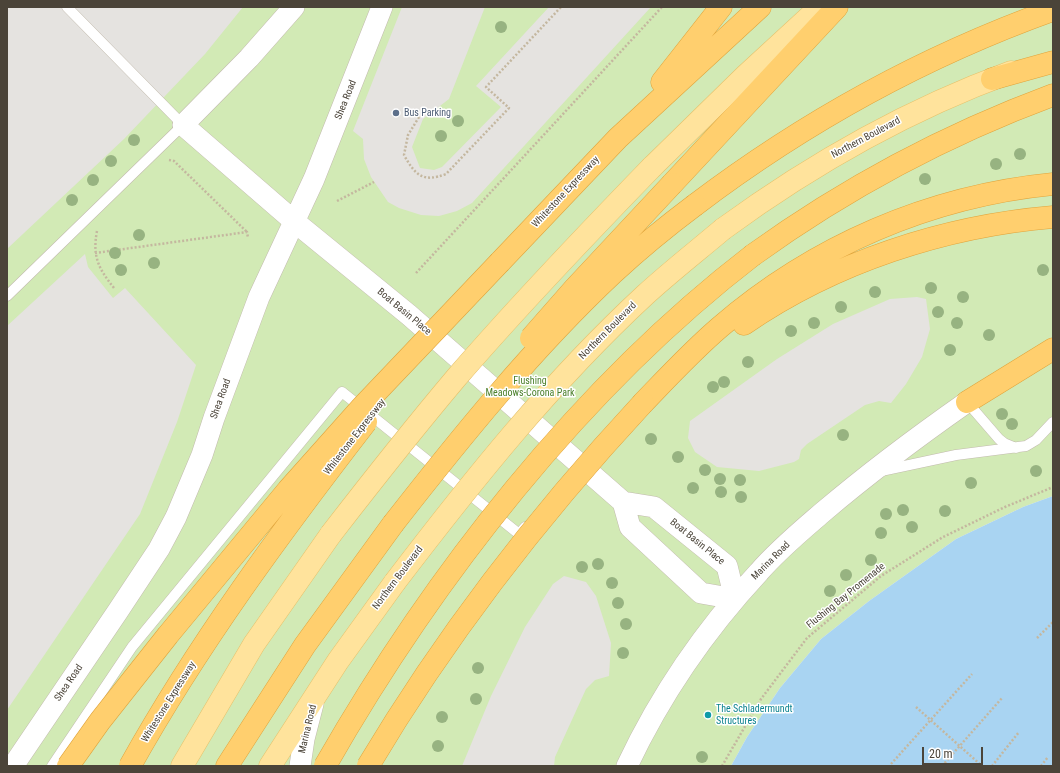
<!DOCTYPE html>
<style>
body{margin:0}
#map{position:relative;width:1060px;height:773px;overflow:hidden;background:#f6f3ec;font-family:"Roboto Condensed",sans-serif}
canvas{display:block}
.frame{position:absolute;inset:0;border:8px solid #4b4439;pointer-events:none}
.scale{position:absolute;left:922px;top:747px;width:61px;height:18px;box-sizing:border-box;border:2px solid #4b4439;border-top:0;padding-left:5px;font-size:12px;line-height:14px;white-space:nowrap;color:#4b4439;-webkit-text-stroke:3px #fff;paint-order:stroke}
</style>
<div id="map">
<canvas width="1060" height="773"></canvas>
<div class="frame"></div>
<div class="scale">20 m</div>
</div>
<script>
const ctx = document.querySelector('canvas').getContext('2d');
ctx.lineJoin = 'round';
function fillPath(path, color) { ctx.fillStyle = color; ctx.fill(path, 'evenodd'); }
function trace(path, color, width, dash) { ctx.strokeStyle = color; ctx.lineWidth = width; ctx.lineCap = dash ? 'butt' : 'round'; ctx.setLineDash(dash || []); ctx.stroke(path); }
function label(font, color, halo, rows, align = 'center') {
  ctx.font = font + ' "Roboto Condensed",sans-serif'; ctx.lineWidth = 3; ctx.setLineDash([]); ctx.textBaseline = 'middle'; ctx.strokeStyle = halo; ctx.fillStyle = color; for (const [text, x, y, turn = 0] of rows) {
    ctx.save(); ctx.translate(x, y); ctx.rotate((+turn || 0) * Math.PI / 180); ctx.textAlign = isNaN(turn) ? turn : align; if (halo) ctx.strokeText(text, 0, 0); ctx.fillText(text, 0, 0); ctx.restore();
  }
}
fillPath(new Path2D(`
 M7,7H1053V496L1023,507L956,539L869,601L821,639L780,688L747,737L731,766H7Z`), '#d2eab5');
fillPath(new Path2D(`
 M7,7H243L205,54L124,139L7,249Z
 M402,7H485L449,99L423,119L412,147L420,168L434,170L442,167L501,107L476,86L549,7H651L472,203L457,211L439,216L421,215L399,208L388,202L371,177L364,159L363,139L353,131Z
 M85,254L88,267L113,298L125,288L196,365L177,422L140,514L7,710V326Z
 M917,297L926,299L930,329L922,357L906,384L891,403L879,401L865,405L807,444L801,450L799,459L794,462L759,471L717,467L695,452L688,438L690,421L777,359L833,324L890,299Z
 M564,576L586,582L596,596L611,643L609,676L595,680L586,689L555,757L554,766H462L491,696L525,627L553,584Z`), '#e5e3e0');
fillPath(new Path2D(`
 M1053,496V766H731L747,737L780,688L821,639L869,601L956,539L1023,507Z`), '#a9d4f2');
const lane = new Path2D(`
 M7,296L183,125L67,7
 M967,402L999,439L1004,443L1016,448
 M881,471L956,455L1026,446L1036,440L1053,422
 M52,766L132,647L342,392L519,534L525,527`);
const street = new Path2D(`
 M294,7L249,58L183,125L295,222L409,315L623,502L654,507L727,566L735,599L701,593L630,527L623,502
 M13,766L118,611L159,549L176,517L202,455L214,418L259,297L314,179L382,7
 M300,766L304,739L313,704
 M627,766C661,694 705,630 759,572C778,550 801,531 823,512C869,473 917,437 967,402`);
const primary = new Path2D(`
 M652,167L745,76L820,7
 M723,229C812,164 907,110 1011,72
 M182,766L254,644L331,534
 M270,766L338,661L395,582`);
const highway = new Path2D(`
 M992,79L1053,62
 M662,82L721,7
 M672,184L837,7
 M695,205C806,121 922,57 1053,10
 M753,255C846,188 945,135 1053,95
 M500,262L618,138L760,7
 M744,324C834,262 945,226 1053,217
 M967,402L1053,349
 M643,403C668,377 692,351 720,327C814,246 930,196 1053,184
 M227,766L305,645L393,524`);
trace(lane, '#c2bbae', 11);
trace(street, '#c2bbae', 22);
trace(primary, '#e6c16a', 23);
trace(highway, '#e0a43c', 23);
trace(new Path2D(`
 M419,117L408,135L404,155C415,175 423,183 446,174L509,108L486,87L561,7
 M169,160L174,161L247,232
 M337,201L374,182
 M97,231C92,257 99,269 114,288
 M95,253L247,232L248,238
 M416,273L662,7
 M1037,638L1053,622
 M916,707L982,766
 M891,764L972,674
 M722,766L761,699L807,638L881,576L943,537L1005,507L1053,487
 M942,766L1002,698
 M992,766L1019,732
 M1041,766L1048,757`), '#c4b79f', 2.5, [2, 2]);
trace(lane, '#fff', 10);
trace(street, '#fff', 21);
trace(primary, '#ffe39c', 22);
trace(highway, '#ffcf6e', 22);
const primaryBridge = new Path2D(`
 M331,534C372,481 413,429 456,378C519,305 585,236 652,167
 M395,582C472,481 551,382 645,295C670,272 697,251 723,229`);
const highwayBridge = new Path2D(`
 M531,338L574,289L672,184
 M393,524C461,437 532,349 613,273C639,249 667,226 695,205
 M68,766L100,721L168,635L288,490L362,407L500,262
 M130,766C198,644 281,532 366,422
 M325,766C433,577 580,388 753,255
 M368,766C446,635 539,515 643,403`);
trace(primaryBridge, '#e6c16a', 23, []);
trace(highwayBridge, '#e0a43c', 23, []);
trace(primaryBridge, '#ffe39c', 22);
trace(highwayBridge, '#ffcf6e', 22);
ctx.fillStyle = '#97b381';
for (const [x, y] of [
 [501,27],
 [458,121],
 [441,136],
 [134,140],
 [1020,154],
 [111,161],
 [996,164],
 [925,179],
 [93,180],
 [72,200],
 [139,235],
 [115,253],
 [154,263],
 [121,270],
 [1043,270],
 [931,288],
 [875,292],
 [963,297],
 [841,307],
 [938,312],
 [814,323],
 [957,323],
 [791,331],
 [989,335],
 [950,350],
 [748,362],
 [724,382],
 [713,387],
 [1002,414],
 [1012,424],
 [843,435],
 [651,439],
 [678,457],
 [705,470],
 [1036,471],
 [720,479],
 [740,480],
 [971,483],
 [693,488],
 [721,492],
 [741,497],
 [903,510],
 [945,511],
 [886,514],
 [912,527],
 [881,533],
 [871,560],
 [598,564],
 [582,567],
 [846,575],
 [612,583],
 [830,591],
 [618,603],
 [626,624],
 [623,653],
 [478,668],
 [476,699],
 [442,717],
 [438,746],
 [702,757]
]) { ctx.beginPath(); ctx.arc(x, y, 6, 0, 2 * Math.PI); ctx.fill(); }
for (const [x, y, r, color] of [
 [396,113,4,"#5c6f8a"],
 [708,715,4,"#0f9aa8"]
]) { const dot = new Path2D(); dot.arc(x, y, r, 0, 2 * Math.PI); ctx.fillStyle = color; ctx.fill(dot); trace(dot, '#fff', 1.5); }
label('10px', '#4b4439', '#fff', [
 ["Shea Road",346,100,-68],
 ["Northern Boulevard",866,138,-28],
 ["Whitestone Expressway",566,192,-47],
 ["Boat Basin Place",404,312,40],
 ["Northern Boulevard",608,331,-45],
 ["Shea Road",221,399,-70],
 ["Whitestone Expressway",355,437,-52],
 ["Boat Basin Place",697,542,39],
 ["Marina Road",771,561,-45],
 ["Northern Boulevard",398,578,-53],
 ["Flushing Bay Promenade",846,596,-39],
 ["Shea Road",69,683,-56],
 ["Whitestone Expressway",169,702,-58],
 ["Marina Road",308,729,-77]
]);
label('10px', '#4e5e75', '#fff', [
 ["Bus Parking",404,113]
], 'left');
label('10px', '#4a7f2a', '#fff', [
 ["Flushing",530,381],
 ["Meadows-Corona Park",530,393]
]);
label('10px', '#0d838f', '#fff', [
 ["The Schladermundt",716,709],
 ["Structures",716,721]
], 'left');
</script>
